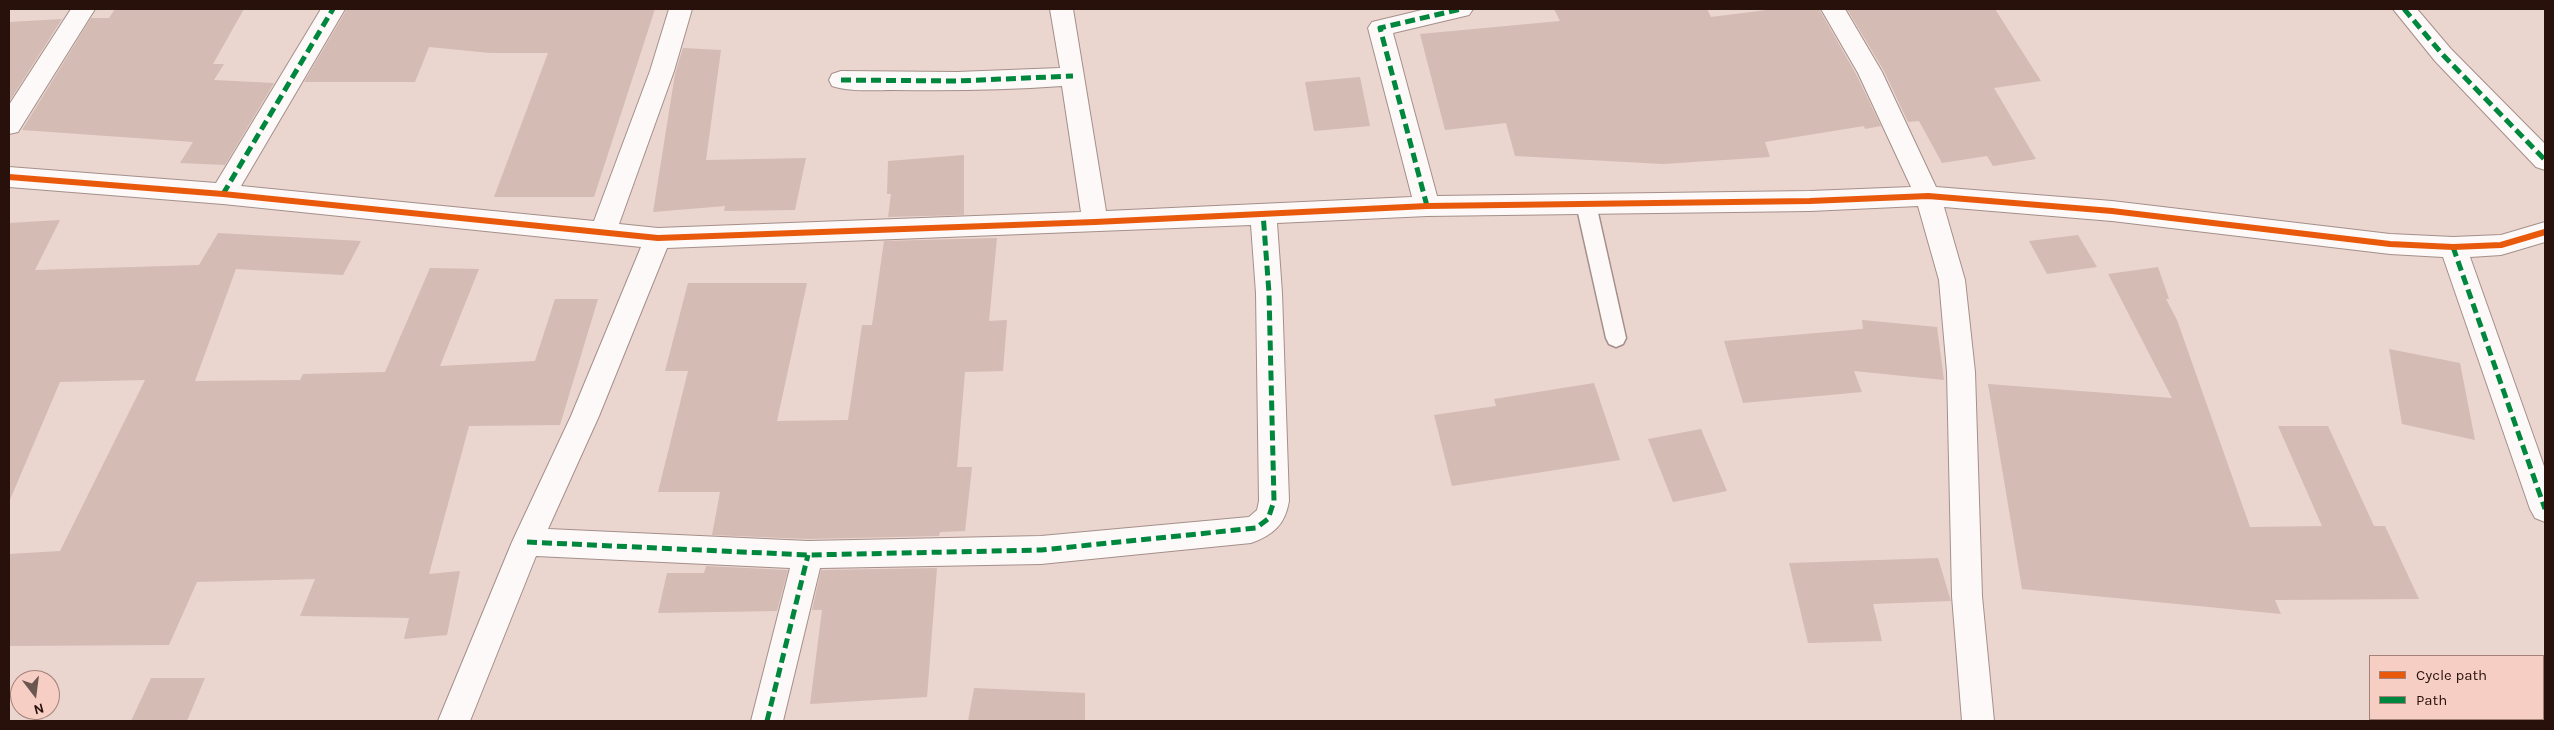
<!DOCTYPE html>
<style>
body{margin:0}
#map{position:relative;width:2554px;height:730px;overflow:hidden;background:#ebd5cf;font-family:Karla,sans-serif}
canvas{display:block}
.frame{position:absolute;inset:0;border:10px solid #28110b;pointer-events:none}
.legend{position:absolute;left:2369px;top:655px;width:175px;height:65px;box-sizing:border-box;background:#f6cec4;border:1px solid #a4827a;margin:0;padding:6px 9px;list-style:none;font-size:15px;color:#28110b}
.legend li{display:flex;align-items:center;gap:10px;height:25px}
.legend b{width:25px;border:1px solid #a4827a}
.north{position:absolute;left:10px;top:670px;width:50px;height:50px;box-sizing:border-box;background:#f6cec4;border:1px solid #a4827a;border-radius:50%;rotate:165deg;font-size:14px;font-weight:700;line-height:20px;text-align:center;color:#28110b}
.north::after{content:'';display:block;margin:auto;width:18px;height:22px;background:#6c5650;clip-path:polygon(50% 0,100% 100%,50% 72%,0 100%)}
</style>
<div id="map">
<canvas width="2554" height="730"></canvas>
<div class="frame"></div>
<ul class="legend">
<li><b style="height:6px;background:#e8590c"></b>Cycle path</li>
<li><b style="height:6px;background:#00873e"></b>Path</li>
</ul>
<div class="north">N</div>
</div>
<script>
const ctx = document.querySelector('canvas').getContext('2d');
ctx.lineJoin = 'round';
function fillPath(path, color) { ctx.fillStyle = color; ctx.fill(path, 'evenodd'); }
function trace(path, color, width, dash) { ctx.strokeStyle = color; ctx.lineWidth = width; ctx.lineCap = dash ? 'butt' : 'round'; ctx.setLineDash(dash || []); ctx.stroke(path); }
fillPath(new Path2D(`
 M115,9H244L213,64H224L214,80L274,83L225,165L180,163L193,142L22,130L91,18H109Z
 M347,9H655L594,197H494L548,53H490L429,47L415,82H304Z
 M1554,9H1707L1711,17L1775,9H1819L1856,74L1881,126L1865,129L1864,126L1765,142L1770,157L1663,164L1515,156L1506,123L1445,130L1420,34L1560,21Z
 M1847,9H1995L2041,81L1994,88L2036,159L1993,166L1987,156L1942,163L1919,121L1908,122L1884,71Z
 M62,19L9,102V22Z
 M683,48L721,50L706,160L806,158L795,210L724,211L725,206L653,212L675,74Z
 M1360,77L1370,126L1314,131L1305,82Z
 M964,155V215L888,217L891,194H887L888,161Z
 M60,220L35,270L199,265L218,233L361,241L343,275L236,269L195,381L300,380L303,374L385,372L430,268L479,269L440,366L535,361L555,299H598L560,425L469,426L429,574L460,571L447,635L404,639L409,618L300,616L315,579L197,582L169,645L9,646V554L60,551L145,380L60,382L9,502V223Z
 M2078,235L2097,267L2047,274L2029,241Z
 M997,238L989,321L1007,320L1003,371L965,372L957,467H972L965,531L940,532L939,536L808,539L712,535L720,492H658L688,371H665L688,283H807L777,421L848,420L862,325H872L884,241Z
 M2158,267L2169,299H2166L2177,320L2250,527L2322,526L2278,426H2328L2374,526H2385L2419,599L2275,600L2281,614L2022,589L1988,384L2172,398L2108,274Z
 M1862,320L1937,327L1944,380L1854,371L1862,392L1743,403L1724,341L1863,329Z
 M2389,349L2460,363L2475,440L2402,424Z
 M1594,383L1620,460L1452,486L1434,415L1496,406L1494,399Z
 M1701,429L1727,491L1673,502L1648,439Z
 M1938,558L1951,601L1873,604L1882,641L1808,643L1789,563Z
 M706,566L788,570L777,611L658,613L667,573H704Z
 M937,568L927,697L810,704L822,610H812L821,570Z
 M151,678H205L187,721H131Z
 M974,688L1085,693V721H968Z`), '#d4bbb4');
const service = new Path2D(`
 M1586,196L1593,199L1596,204L1626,338L1623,344L1616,347L1609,344L1606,338L1576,204L1579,199Z`);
const minor = new Path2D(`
 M71,9H95L18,132L9,134V105Z
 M321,9H345L241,186L594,221L650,71L669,9H692L674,71L619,224L658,228L1081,212L1062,86C1006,90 950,91 894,90C874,90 851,92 832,86L829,80L832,74L841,71L957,72L1060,68L1050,9H1073L1106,211L1412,197L1368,28L1372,22L1426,9H1473L1469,15L1393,33L1437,196L1810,191L1911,187L1858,73L1821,9H1845L1882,72L1936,187L2112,201L2390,234L2453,237L2501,235L2545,222V242L2501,255L2470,257L2545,469V522L2535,518L2530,509L2443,257L2390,254L2112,221L1944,207L1965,280L1975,372L1982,596L1994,721H1962L1952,596L1947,372L1939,280L1918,206L1810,211L1427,216L1277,223L1282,293L1289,501C1285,525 1273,535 1251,543L1041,564L820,568L783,721H751L790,568L536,556L470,721H438L512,542L571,416L641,247L223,204L9,187V167L216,183ZM1251,225L1256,293L1259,501L1257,510L1249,517L1041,536L808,541L548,529L599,416L667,248Z
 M2393,9H2417L2451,49L2545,144V170L2536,167L2435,61Z`);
trace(service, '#a48f8a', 3);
trace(minor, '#a48f8a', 2);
fillPath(service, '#fcf9f8');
fillPath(minor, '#fcf9f8');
trace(new Path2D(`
 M2404,9L2443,55L2545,160
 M841,80L957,81L1073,76
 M223,194L333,9
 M1427,206L1380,28L1461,9
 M2453,247L2545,509
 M527,542L808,555L1041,550L1256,528L1268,519L1274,501L1269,293L1263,213
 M767,721L808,555`), '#00873e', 5, [10, 5]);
trace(new Path2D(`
 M9,177L223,194L658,238L1095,222L1427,206L1810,201L1928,196L2112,211L2390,244L2453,247L2501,245L2545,232`), '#e8590c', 6);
</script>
